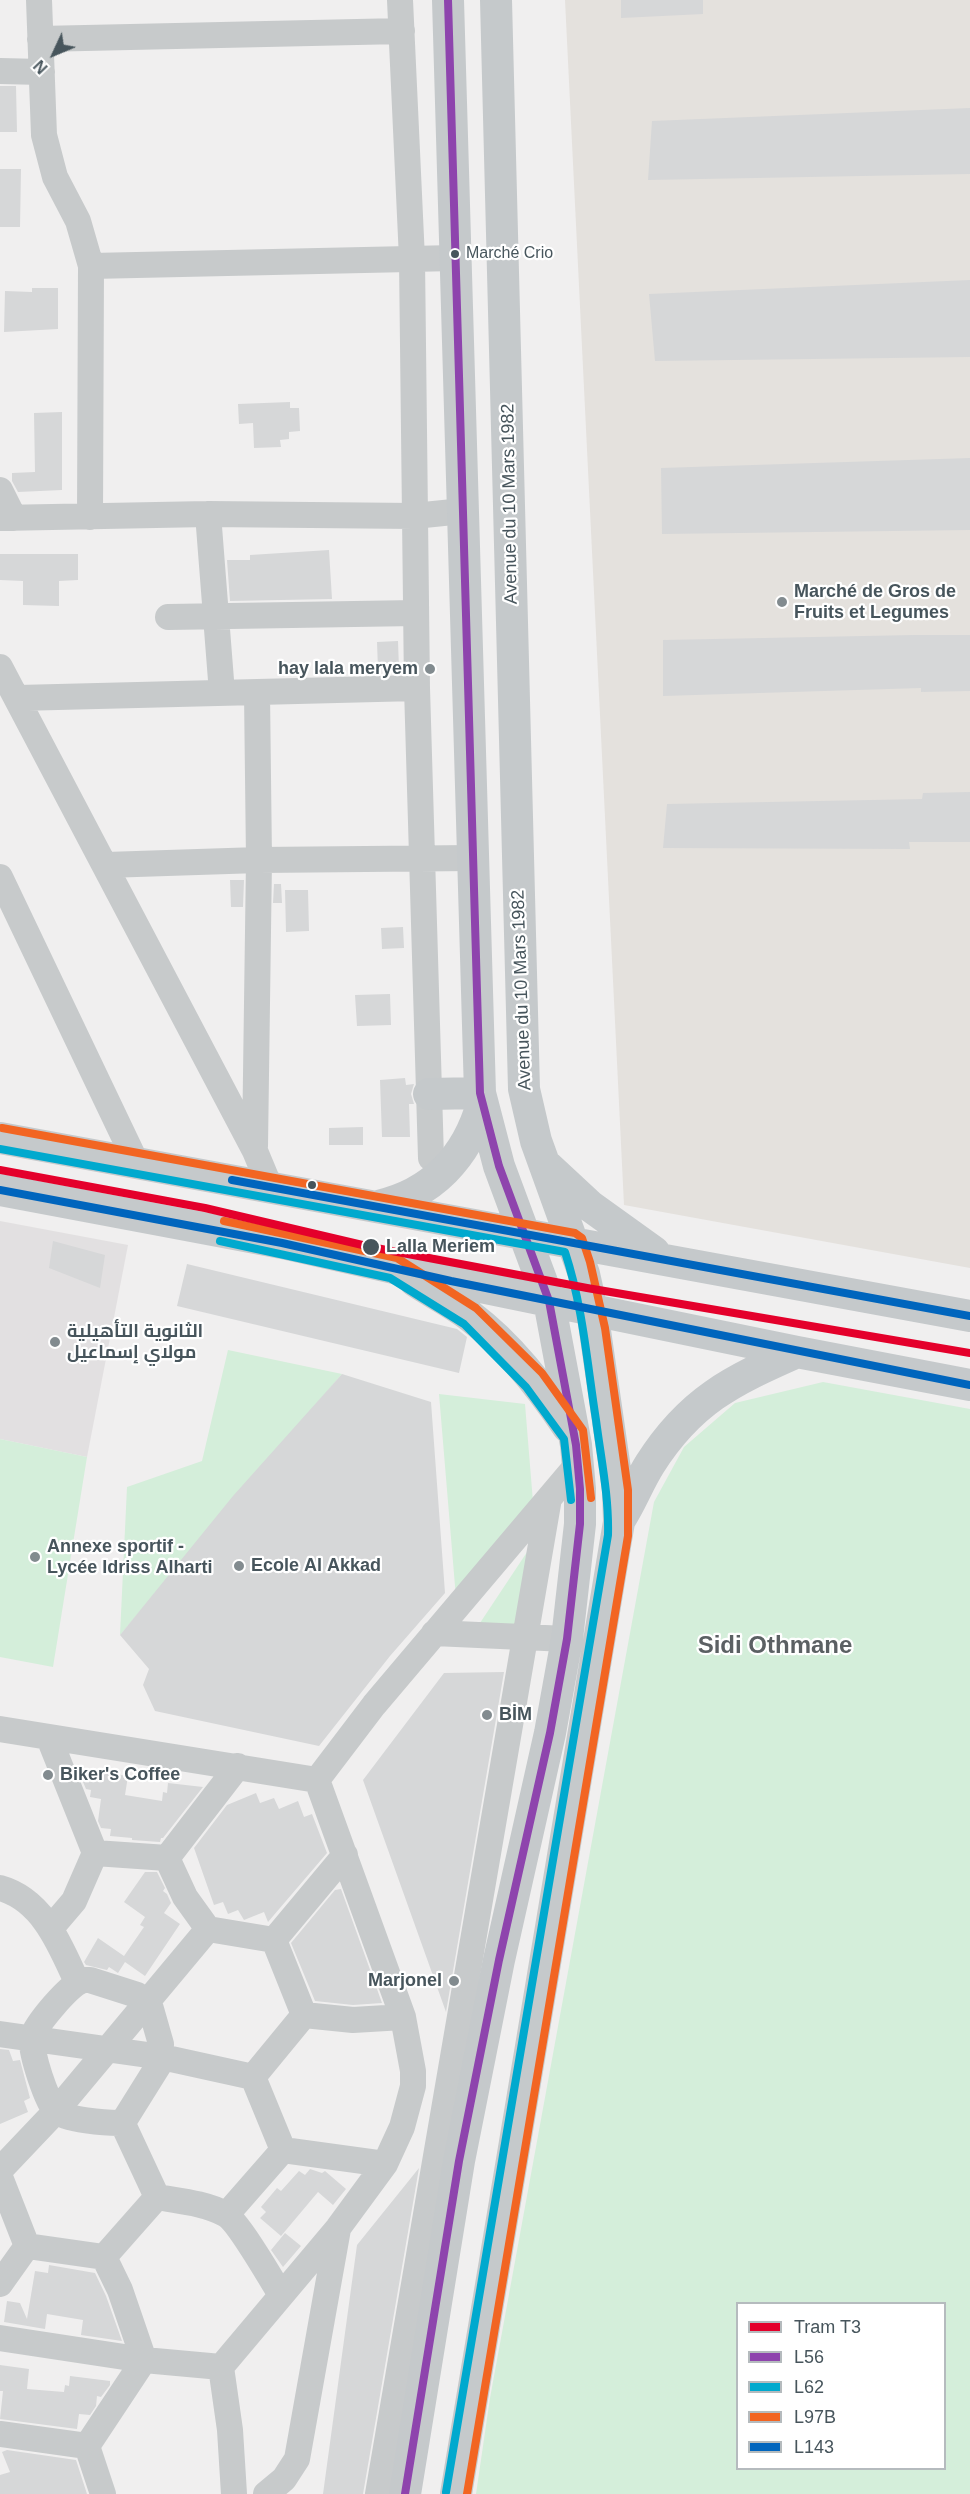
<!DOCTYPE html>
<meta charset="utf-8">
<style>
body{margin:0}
#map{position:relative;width:970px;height:2494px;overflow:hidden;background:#f0efef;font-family:Arial,sans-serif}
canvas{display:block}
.legend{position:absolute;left:736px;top:2302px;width:210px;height:168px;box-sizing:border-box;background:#fff;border:2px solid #b5bbbe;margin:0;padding:8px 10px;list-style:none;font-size:18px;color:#47555c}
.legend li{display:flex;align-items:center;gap:12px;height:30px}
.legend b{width:30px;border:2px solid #b5bbbe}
.north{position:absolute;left:24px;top:24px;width:60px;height:60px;-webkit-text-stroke:4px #fff;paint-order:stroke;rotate:226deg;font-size:16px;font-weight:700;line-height:24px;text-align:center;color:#47555c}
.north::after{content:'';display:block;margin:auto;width:21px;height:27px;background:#47555c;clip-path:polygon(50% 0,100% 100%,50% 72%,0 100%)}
</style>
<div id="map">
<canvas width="970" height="2494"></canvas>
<ul class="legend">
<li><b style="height:8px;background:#e4002b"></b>Tram T3</li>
<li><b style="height:8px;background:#8e44ad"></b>L56</li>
<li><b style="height:8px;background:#00a9ce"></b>L62</li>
<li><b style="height:8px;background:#f26522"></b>L97B</li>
<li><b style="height:8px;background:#0065bd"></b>L143</li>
</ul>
<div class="north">N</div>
</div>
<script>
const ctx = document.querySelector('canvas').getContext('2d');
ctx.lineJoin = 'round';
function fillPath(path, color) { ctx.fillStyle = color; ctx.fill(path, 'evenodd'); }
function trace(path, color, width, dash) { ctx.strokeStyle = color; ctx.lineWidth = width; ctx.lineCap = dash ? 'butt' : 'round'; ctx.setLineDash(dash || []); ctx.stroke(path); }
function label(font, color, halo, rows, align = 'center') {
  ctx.font = font + ' Arial,Cairo,sans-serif'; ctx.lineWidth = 4.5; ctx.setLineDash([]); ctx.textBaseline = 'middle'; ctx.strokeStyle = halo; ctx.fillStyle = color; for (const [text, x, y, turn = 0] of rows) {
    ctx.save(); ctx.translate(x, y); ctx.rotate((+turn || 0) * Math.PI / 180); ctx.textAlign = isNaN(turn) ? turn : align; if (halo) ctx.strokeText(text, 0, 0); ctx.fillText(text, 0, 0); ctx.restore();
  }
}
fillPath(new Path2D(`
 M565,0H970V1268L624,1205Z`), '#e4e1dd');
fillPath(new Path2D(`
 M0,1221L128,1245L87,1457L0,1439Z`), '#e2e0e1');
fillPath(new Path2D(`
 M228,1350L342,1374L120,1635L127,1487L202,1461Z
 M823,1382L970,1409V2494H476L490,2398L654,1502L684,1447L735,1403ZM738,2304H944V2468H738Z
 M439,1394L525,1404L533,1502L456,1598Z
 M0,1439L87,1457L53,1667L0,1657Z
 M539,1534L523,1625L476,1629Z`), '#d4eeda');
fillPath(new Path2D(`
 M621,0H703V14L621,18Z
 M0,86H16L17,132H0Z
 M970,108V174L648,180L652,121Z
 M0,169H21L20,227H0Z
 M970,280V357L655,361L649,294Z
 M32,288H58V329L4,332L5,291L32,292Z
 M290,402V408H299L300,431L289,432V439L280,440L281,447L254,448L253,423L239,424L238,404Z
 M62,412V490L18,492L12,481V473L35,472L34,413Z
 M970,458V530L662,534L661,468Z
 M329,550L332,599L230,601L227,560H250V555Z
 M0,554H78V580L59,581V606L23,605V581L0,580Z
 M914,635H970V691L921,692V688L663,696V640Z
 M398,641L399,669H378L377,642Z
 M970,792V842H909L910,849L663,848L667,804L922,799L923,793Z
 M230,880H244L243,907H231Z
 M274,884H281L282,903H273Z
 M285,890H308L309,931L286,932Z
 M403,927L404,948L382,949L381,928Z
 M390,994L391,1025L357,1026L355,995Z
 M405,1078L406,1085L414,1084L411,1094L414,1104H409L410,1137H382L380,1080Z
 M363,1127V1145H329V1128Z
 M53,1241L105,1255L100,1288L49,1268Z
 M187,1264L457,1329L467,1337L459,1373L177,1306Z
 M342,1374L431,1402L445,1593L390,1656L319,1746L155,1711L143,1685L149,1669L120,1635L233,1496Z
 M504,1672L446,2012L363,1780L444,1673Z
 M81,1770L128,1776L125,1795L162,1801L163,1792L167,1793L168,1783L203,1787L163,1838H161L160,1842L132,1840V1838L110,1836L111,1829L101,1828L98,1821L101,1799L90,1797L91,1790L86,1789L80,1775Z
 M256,1793L260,1803L274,1798L279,1809L298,1801L304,1817L312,1814L327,1853L268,1922L264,1912L244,1920L238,1910L228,1914L223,1902L214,1905L194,1848L227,1805Z
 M145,1872H157L165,1888L163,1891L167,1894L171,1903L164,1913L180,1924L145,1976L125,1962L118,1973L109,1967L107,1970L86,1965L84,1962L98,1938L124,1956L144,1927L140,1925L145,1917L124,1902Z
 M341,1889L382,2003L353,2005L315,2001L291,1943L335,1890Z
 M0,2049L9,2050L13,2061L20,2060L30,2098L24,2101L28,2112L0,2124Z
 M419,2168L363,2494H323L357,2245Z
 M310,2169L322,2173L325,2171L346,2189L333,2205L318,2192L281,2236L260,2218L266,2212L261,2207L277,2188L281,2191L299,2171L305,2175Z
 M285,2233L301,2246L283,2267L271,2250Z
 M49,2265L95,2273L106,2296L122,2341L81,2335L83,2320L47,2314L45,2329L4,2322L7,2301L20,2303L27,2319L35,2271L48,2273Z
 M0,2365L29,2369L27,2389L64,2392L65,2385L69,2386L70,2376L110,2381V2385L101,2397L97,2396L96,2406L90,2415L79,2414L77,2429L0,2419L3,2391H0Z
 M7,2450L76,2460L87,2494H0V2475L10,2472L2,2452Z`), '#d6d7d8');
trace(new Path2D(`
 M39,0L44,135L55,177L78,221L91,266L90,517
 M400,0L412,259L417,688L431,1158
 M40,39L402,31
 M0,71L42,72
 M91,266L455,258
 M0,490L14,518
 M208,514L222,693
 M0,518L208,514L414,516L463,511
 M168,617L416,613
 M0,667L255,1151L270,1187
 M18,698L417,688
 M106,865L259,860L472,858
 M0,877L136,1162
 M255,1146L259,860L257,693
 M434,1633L567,1639
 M0,1729L317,1780
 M49,1738L95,1853L74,1901L51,1928
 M238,1766L167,1858L185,1897L208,1929L274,1940L345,1855
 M317,1780L374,1705L578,1464
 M95,1853L167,1858
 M0,1888C43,1900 60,1945 77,1982
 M274,1940L304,2015
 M83,1980H90L137,1995L147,2001L151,2009L161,2044L160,2063L125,2119L119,2123C106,2123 66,2120 56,2111C47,2103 30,2051 32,2038C36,2024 69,1985 83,1980Z
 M304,2015L353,2020L403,2017
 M0,2034L162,2057L253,2077
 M253,2077L304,2015
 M253,2077L283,2150
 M0,2170L56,2111L208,1929
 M0,2177L27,2246L104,2257
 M157,2197C179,2201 205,2203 225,2214C237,2220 272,2280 281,2295
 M227,2214L283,2150L385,2164
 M0,2284L27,2246
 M0,2338L144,2360L221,2367
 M0,2434L87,2446
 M87,2446L144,2360L120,2290L104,2257L157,2197L122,2122
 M87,2446L103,2494
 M234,2494L230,2430L221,2367L338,2228L385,2164L402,2127L413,2086V2071L403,2017L317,1780
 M266,2494L284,2479L297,2459L338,2229
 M378,2494L549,1498`), '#c7cacb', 26);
trace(new Path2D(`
 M429,1094L480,1093
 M0,1138L970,1316
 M548,1167L590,1206L654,1252
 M0,1190L282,1243L451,1281L797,1352L970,1385
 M378,1206C432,1194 467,1157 482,1104
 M415,1281C433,1293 453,1303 470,1316C509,1345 541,1387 568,1427
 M619,1521C631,1503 638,1483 650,1464C690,1401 731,1381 797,1352
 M405,2494L459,2161L499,1960L550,1733L567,1639L580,1524V1489L576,1445L549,1301L499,1166L480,1093L448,0
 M456,2494L619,1522L618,1490L592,1310L584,1274L536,1141L524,1089L496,0`), '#c5c9cb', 32);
trace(new Path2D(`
 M405,2494L459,2161L499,1960L550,1733L567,1639L580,1524V1489L576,1445L549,1301L499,1166L480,1093L448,0`), '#8e44ad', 8);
trace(new Path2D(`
 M0,1149L565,1252C583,1307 587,1363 596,1420C601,1459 609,1496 608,1535L446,2492
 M220,1241L390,1278L464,1324L526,1387L564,1439L571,1500`), '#00a9ce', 8);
trace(new Path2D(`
 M2,1128L575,1233L582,1238L590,1262L605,1328L628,1490V1536L467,2494
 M224,1221L397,1258L476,1308L542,1373L583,1430L591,1498`), '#f26522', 8);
trace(new Path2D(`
 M232,1180L970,1316
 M0,1190L282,1243L451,1281L970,1385`), '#0065bd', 8);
trace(new Path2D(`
 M0,1170L205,1208L371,1247L587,1288L970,1353`), '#e4002b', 8);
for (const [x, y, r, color] of [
 [455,254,5,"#47555c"],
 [782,602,6,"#828b8f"],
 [430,669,6,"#828b8f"],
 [312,1185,5,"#47555c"],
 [371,1247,9,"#47555c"],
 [55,1342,6,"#828b8f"],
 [35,1557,6,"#828b8f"],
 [239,1566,6,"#828b8f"],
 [487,1715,6,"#828b8f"],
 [48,1775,6,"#828b8f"],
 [454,1981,6,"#828b8f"]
]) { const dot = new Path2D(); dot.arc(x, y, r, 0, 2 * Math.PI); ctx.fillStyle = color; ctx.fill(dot); trace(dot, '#fff', 2); }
label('16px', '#47555c', '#fff', [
 ["Marché Crio",466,254]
], 'left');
label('18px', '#47555c', '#fff', [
 ["Avenue du 10 Mars 1982",510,504,-91],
 ["Avenue du 10 Mars 1982",522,990,-92]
]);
label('bold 18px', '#47555c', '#fff', [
 ["Marché de Gros de",794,592],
 ["Fruits et Legumes",794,613],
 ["hay lala meryem",418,669,"right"],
 ["الثانوية التأهيلية",67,1332],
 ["مولاي إسماعيل",67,1353],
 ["Annexe sportif -",47,1547],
 ["Lycée Idriss Alharti",47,1568],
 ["Ecole Al Akkad",251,1566],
 ["BİM",499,1715],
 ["Biker's Coffee",60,1775],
 ["Marjonel",442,1981,"right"]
], 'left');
label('bold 18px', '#47555c', '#fff', [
 ["Lalla Meriem",386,1247]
], 'left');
label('bold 24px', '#5b6063', '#fff', [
 ["Sidi Othmane",775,1646]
]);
</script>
